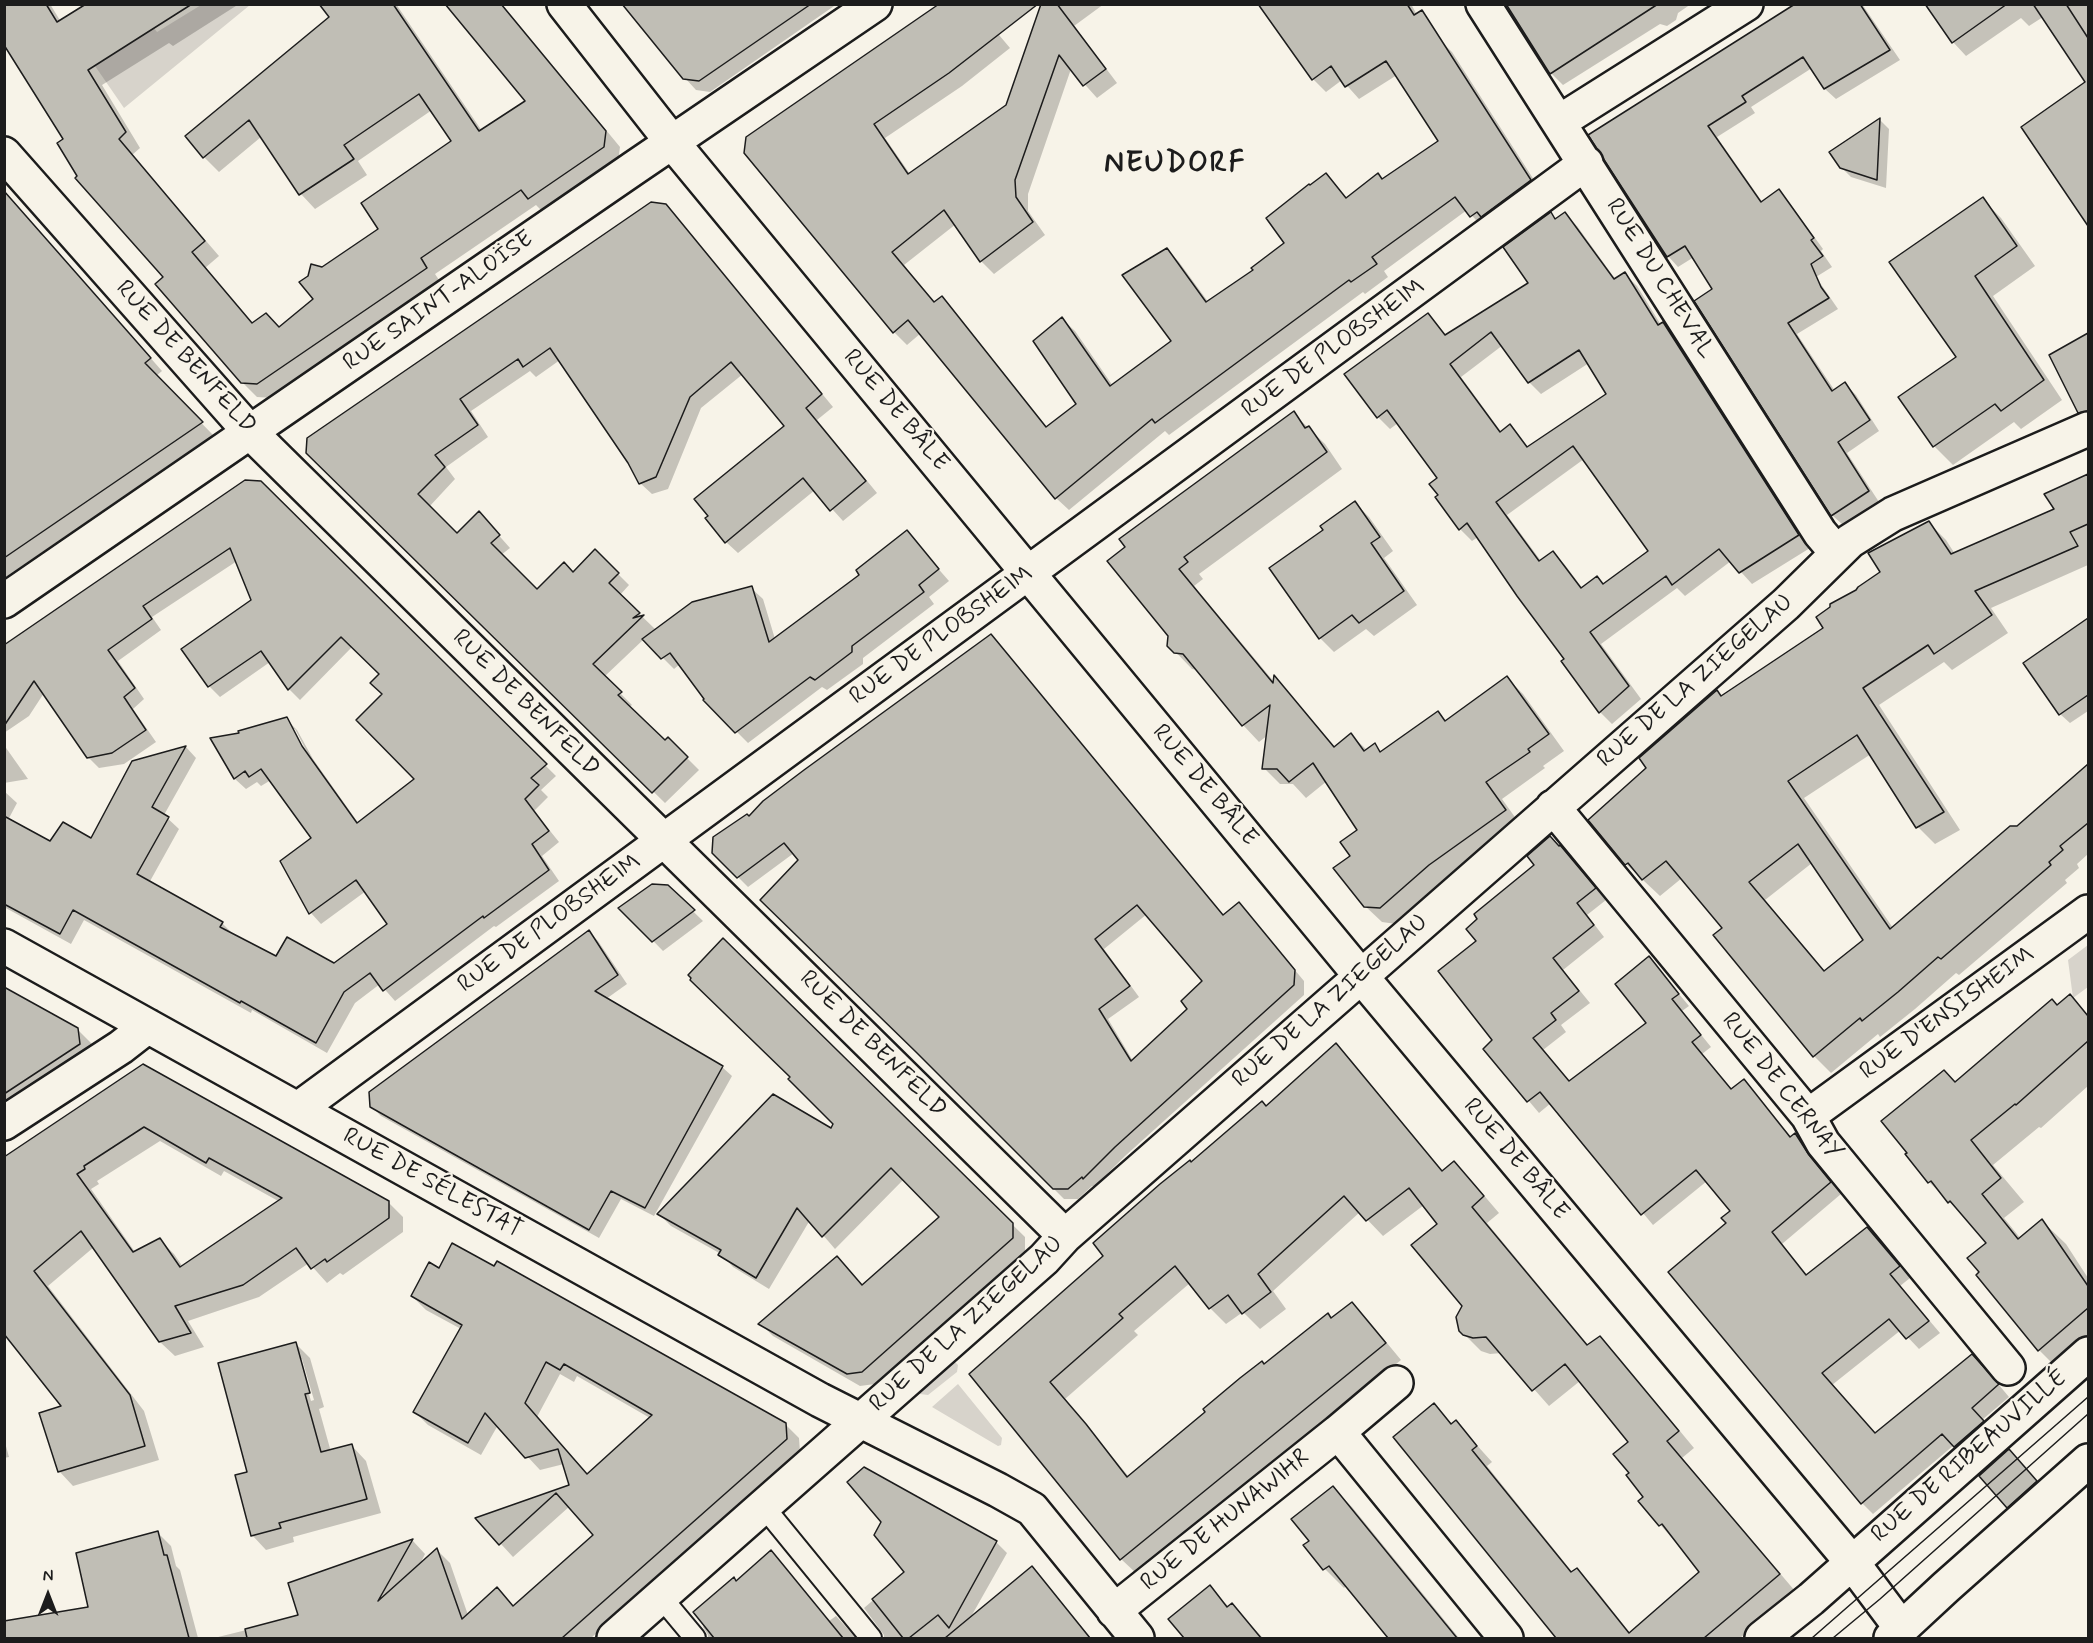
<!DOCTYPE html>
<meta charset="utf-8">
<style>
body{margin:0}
#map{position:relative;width:2093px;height:1643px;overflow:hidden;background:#f7f3e8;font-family:Mynerve,sans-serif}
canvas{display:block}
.frame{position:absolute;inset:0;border:6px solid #1c1c1c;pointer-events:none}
.north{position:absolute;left:18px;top:1565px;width:60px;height:60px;-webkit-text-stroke:4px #f7f3e8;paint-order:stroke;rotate:0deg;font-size:16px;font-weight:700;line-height:24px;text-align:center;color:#1c1c1c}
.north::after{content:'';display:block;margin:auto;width:21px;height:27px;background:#1c1c1c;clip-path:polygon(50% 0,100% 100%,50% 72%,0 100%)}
</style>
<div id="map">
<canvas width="2093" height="1643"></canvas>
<div class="frame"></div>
<div class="north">N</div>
</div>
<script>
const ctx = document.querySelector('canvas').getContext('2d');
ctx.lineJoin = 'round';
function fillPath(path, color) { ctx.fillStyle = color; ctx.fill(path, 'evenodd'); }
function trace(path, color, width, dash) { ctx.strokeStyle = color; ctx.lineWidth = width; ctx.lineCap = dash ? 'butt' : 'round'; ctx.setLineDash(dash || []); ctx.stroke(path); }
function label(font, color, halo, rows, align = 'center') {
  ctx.font = font + ' Mynerve,sans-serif'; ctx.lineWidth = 4.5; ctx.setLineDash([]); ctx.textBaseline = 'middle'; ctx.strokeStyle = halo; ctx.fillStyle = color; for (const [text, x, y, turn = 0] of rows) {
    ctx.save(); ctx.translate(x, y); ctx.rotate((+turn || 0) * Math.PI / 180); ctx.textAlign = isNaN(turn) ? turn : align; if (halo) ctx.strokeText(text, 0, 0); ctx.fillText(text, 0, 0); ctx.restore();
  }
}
fillPath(new Path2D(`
 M201,5H250L124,108L95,66L154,28L157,32Z
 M2088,945V987L2073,998L2068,960Z
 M954,1361L958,1365L957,1372L928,1395L920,1394L917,1391Z
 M958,1384L1002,1438L1001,1445L998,1446L932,1407Z`), '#d7d3cb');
fillPath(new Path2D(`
 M4,4H50L61,22L88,4H239L173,46L169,43L102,85L140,148L132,155L219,256L205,268L253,324L280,328L315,299L322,268L380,230L453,141L432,110L358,161L367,175L315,209L301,194L261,137L219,172L204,157L187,136L331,17L321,4H396L482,131L527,101L447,4H502L620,147L618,162L543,212L536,205L435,274L441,283L273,398L257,397L242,382L165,278L79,176L65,140Z
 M624,4H837L710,92L696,90L685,78Z
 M973,4L1010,48L962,86L885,138L910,174L1008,106L1042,7L1039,4H1104L1074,26L1117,83L1097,98L1071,69L1028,194V211L1045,235L994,274L981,261L956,224L904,265L935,303L942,298L954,311L1047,427L1079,404L1062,319L1075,331L1113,386L1173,342L1167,249L1179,262L1209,303L1255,270L1287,244L1310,187L1326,175L1347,199L1378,175L1383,180L1440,142L1397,75L1359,99L1342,80L1326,92L1313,79L1259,4H1411L1421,22L1452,52L1543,194L1484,229L1467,210L1384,271L1388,277L1365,294L1363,292L1169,435L1165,431L1069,510L1056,498L921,333L907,345L894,332L745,152Z
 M1507,4H1691L1678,13L1676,20L1667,26L1660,24L1563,85L1551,73Z
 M1797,4H1862L1900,60L1836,99L1825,89L1812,68L1751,107L1755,113L1717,137L1763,203L1779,191L1789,202L1823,249L1821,251L1832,267L1816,277L1838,309L1797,334L1835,391L1845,384L1856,395L1879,431L1847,453L1879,502L1843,525L1832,515L1714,289L1694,257L1678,267L1668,256L1591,135Z
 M1927,4H2088V224L2023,127L2087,82L2043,17L2029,26L2021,18L1966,56L1953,42Z
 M1880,120L1889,129L1886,188L1851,177L1841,167Z
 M4,191L162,371L156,376L213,435L4,578Z
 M1982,199L2001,218L2035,266L1993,296L2062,400L2021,429L2014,422L1953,465L1934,446L1958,357Z
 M1551,214L1557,219L1564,214L1577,226L1616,280L1625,274L1637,286L1661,325L1663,324L1675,336L1810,548L1752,584L1731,561L1685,596L1677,588L1601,644L1641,699L1612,724L1600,712L1566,660L1478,537L1472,541L1460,529L1440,495L1439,479L1398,423L1390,429L1378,417L1428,315L1447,336L1530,283ZM1503,345L1529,382L1541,394L1589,363L1608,394L1529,448L1510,426L1502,433L1461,377ZM1584,459L1650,551L1604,585L1597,578L1583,589L1565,565L1553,553L1541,561L1507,515Z
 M677,218L833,407L817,420L877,493L843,521L815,490L738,553L726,542L786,426L743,374L701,408L668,489L652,494L640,483L630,463L560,360L536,377L530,371L471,411L488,437L446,467L455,479L429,507L457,535L479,513L510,548L501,555L537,592L573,574L595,551L629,585L620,595L656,630L751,588L763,599L775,639L862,575L906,532L949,581L929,597L934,604L863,658V664L827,690L822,687L748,743L705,700L680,664L674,669L644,639L604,677L632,705L629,707L665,742L668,739L699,770L665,803L307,452Z
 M2081,339L2088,346V407L2083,410Z
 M1293,413L1325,444L1342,469L1199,574L1203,579L1194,586L1275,683V678L1336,748L1351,735L1367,750L1374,745L1382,752L1438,713L1446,721L1507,678L1523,694L1564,751L1543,766L1545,768L1502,799L1522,827L1445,881L1396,924L1382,922L1365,906L1352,857L1359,831L1327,781L1306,798L1293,784H1280L1264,768L1268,735L1259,742L1243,725L1198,670L1192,669L1169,645V635L1109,562Z
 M2088,476V565L1991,608L2008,633L1952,670L1944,662L1879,705L1960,830L1935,844L1918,827L1871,754L1804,798L1893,928L2018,828L2088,767V854L2077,864L2079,868L2065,880L2067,883L1959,975L1956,973L1915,1009L1880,1037L1878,1034L1831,1073L1814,1056L1724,928L1682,878L1660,896L1626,864L1590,820L1722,697L1825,628L1858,591L1882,572L1929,523L1946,540L1955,554L2056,510L2046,495ZM1812,863L1865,940L1825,971L1765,900Z
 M260,483L556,776L541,790L548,797L534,811L559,842L542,856L559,881L496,927L494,926L395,1001L380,984L355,1003L327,1053L252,1010L251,1013L84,920L71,944L4,907V791L17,803L8,820L51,843L92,840L133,762L186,747L196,758L164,815L179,829L149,883L222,923L233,934L277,958L334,965L389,924L366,891L321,924L311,913L282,861L313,839L271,780L261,786L257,782L246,789L235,779L213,739L242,734L286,719L297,730L313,759L359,824L416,779L383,695L381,674L353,646L300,700L289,689L270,662L220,697L209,686L183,650L253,601L237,561L152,617L161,630L118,661L144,699L133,709L156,742L124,764L99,768L88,757L44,693L29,716L4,733V647ZM291,729H295L307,752L304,754Z
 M1355,503L1369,517L1393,551L1384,558L1417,605L1374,636L1366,629L1334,652L1320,638L1325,530Z
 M2088,620V711L2070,723L2060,714L2026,663Z
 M1000,646L1224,916L1248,914L1304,981V995L1125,1156L1094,1187L1092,1186L1078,1199H1064L926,1061L794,853L748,887L713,852L749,818ZM1147,914L1204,982L1190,1009L1133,1061L1108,1019L1139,997L1104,949Z
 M4,745L28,779L4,783Z
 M1560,847L1606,900L1587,915L1604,937L1563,970L1590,1003L1561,1025L1566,1032L1543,1050L1570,1082L1649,1023V958L1689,1006L1682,1011L1711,1047L1702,1054L1732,1090L1744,1081L1755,1093L1792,1138L1795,1135L1806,1147L1820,1168L1841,1194L1782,1244L1808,1276L1867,1229L1910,1278L1900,1286L1940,1333L1919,1349L1901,1330L1832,1385L1875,1435L1984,1367L2009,1397L1982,1420L1994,1433L1966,1458L1954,1445L1873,1514L1862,1503L1728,1224L1732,1211L1707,1181L1653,1225L1551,1103L1539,1113L1485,1049L1495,1041L1478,941Z
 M667,886L703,921L663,951L621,908Z
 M589,932L598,941L627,984L606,999L722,1067L732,1076L654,1216L621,1199L599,1238L381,1116L371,1106Z
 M723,940L1025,1237V1251L875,1384L860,1386L773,1336L761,1324L837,1258L863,1286L942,1217L904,1179L835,1249L810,1220L769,1289L733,1267L721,1254L671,1226L659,1214L831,1130L835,1124L792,1077Z
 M4,988L77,1029L93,1045L95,1059L4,1120Z
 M2070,996L2088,1015V1086L2041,1128L2039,1127L1993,1165L2024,1202L2004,1218L2021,1239L2042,1221L2066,1244L2088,1278V1352L2063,1374L2039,1350L1978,1275L1988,1243L1973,1225L1929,1182L1956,1083Z
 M1336,1045L1352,1061L1443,1172L1454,1163L1470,1179L1499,1213L1487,1223L1589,1346L1600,1338L1616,1354L1694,1448L1682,1458L1795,1591L1740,1638H1558L1395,1437L1434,1405L1453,1425L1456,1422L1492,1462L1487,1466L1573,1573L1577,1570L1593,1586L1630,1633L1701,1572L1640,1501L1645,1497L1632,1473L1630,1442L1580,1381L1549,1406L1502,1353L1490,1354L1481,1351L1460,1330L1463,1306L1439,1224L1424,1205L1383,1236L1360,1212L1273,1291L1286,1309L1260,1329L1243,1312L1226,1324L1210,1308L1190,1283L1134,1331L1138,1335L1065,1399L1129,1477L1264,1366L1352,1304L1368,1320L1401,1360L1137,1574L1121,1559L971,1374L1105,1256L1191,1164L1266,1108Z
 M143,1066L388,1202L403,1217V1232L343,1275L340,1273L327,1283L309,1263L259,1297L188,1321L204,1347L175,1356L160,1342L94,1247L48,1286L144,1411L159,1460L73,1486L59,1471L63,1407L4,1159ZM160,1141L221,1176L224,1171L280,1202L183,1267L174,1254L160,1240L135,1252L91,1189L99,1184L97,1181Z
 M412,1296L785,1424L799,1438L800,1452L591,1638H214L299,1617L290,1584L413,1541L425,1554L419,1566L437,1550L450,1563L468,1615L497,1589L514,1607L595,1535L570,1506L513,1557L477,1518L570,1486L564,1464L540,1470L498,1425L481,1455L428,1425L415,1412L461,1329L426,1310ZM560,1374L574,1382L577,1376L650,1418L588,1475L537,1417Z
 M296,1344L310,1358L324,1407L319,1409L331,1452L352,1446L366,1461L381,1513L293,1537L294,1542L266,1550L252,1535L249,1473ZM299,1359H302L314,1400L311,1401Z
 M4,1439L9,1457L4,1458Z
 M2013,1455L2040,1486L2012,1511L2008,1507Z
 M1333,1488L1352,1507L1459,1638H1390L1347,1585L1344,1588L1325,1569L1311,1541Z
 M157,1532L171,1546L176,1566L180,1570L198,1638H26L23,1619L90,1609Z
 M996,1542L1007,1553L959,1638H884V1635L864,1608L906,1572Z
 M771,1552L829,1621L836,1616L856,1638H708V1635L703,1627L737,1582Z
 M1031,1568L1042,1579L1091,1638H1009L984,1608Z
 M1209,1587L1229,1607L1232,1605L1263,1638H1186L1170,1620Z`), '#0003');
const building = new Path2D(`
 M4,4H46L57,22L86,4H192L88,70L126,132L119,139L205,241L192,252L252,323L266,313L279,327L313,299L299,282L308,276L311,264L322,267L378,229L361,203L451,141L419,94L344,145L354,159L299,195L249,120L203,158L185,136L329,17L319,4H393L479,131L525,101L445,4H501L606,131L604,147L528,199L521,190L421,258L427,268L257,384L241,383L155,284L163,277L75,178L77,176L57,143L63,139L4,45Z
 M622,4H811L699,81L683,79Z
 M939,4H1038L949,73L874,124L908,174L1006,105L1041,4H1057L1106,69L1083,86L1059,55L1015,180L1016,197L1033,222L980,262L944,210L892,252L934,302L942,296L1046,427L1076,404L1033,341L1062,317L1110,386L1171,341L1122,275L1167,248L1206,302L1253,270L1251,268L1284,243L1266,218L1309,184L1310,185L1326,173L1346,198L1378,173L1382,179L1438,141L1386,61L1345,87L1331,66L1312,80L1258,4H1407L1414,15L1422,10L1531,180L1481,217L1477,212L1470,217L1455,197L1372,257L1377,264L1351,282L1349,280L1155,423L1152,419L1055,499L908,320L893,333L744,153L746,137Z
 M1506,4H1658L1550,74Z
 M1795,4H1860L1890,50L1824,89L1803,57L1742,96L1746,102L1708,126L1761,202L1779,189L1814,238L1811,240L1823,256L1811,264L1821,287L1829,298L1788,323L1832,391L1845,382L1870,420L1838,442L1869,491L1831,516L1694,301L1712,289L1685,246L1667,257L1588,135Z
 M1925,4H2007L1952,43Z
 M2033,4H2066L2088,38V226L2021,127L2085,82Z
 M1880,118L1877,180L1840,168L1829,152Z
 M4,191L151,358L145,363L203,422L4,558Z
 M1983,197L2017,246L1975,276L2044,380L2001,411L1995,404L1933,447L1898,397L1956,357L1889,262Z
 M651,202L666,204L822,394L806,408L866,481L830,511L803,478L725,543L705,518L708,516L694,499L784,426L731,362L690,397L656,477L639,484L628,463L550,348L523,367L518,359L460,399L478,425L435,455L445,467L418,494L457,533L479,511L500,535L491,543L537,589L564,562L573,572L595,549L619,573L609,583L640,613L633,618L644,615L593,664L622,692L618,695L665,740L668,737L688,757L652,793L306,453L307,438Z
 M1551,212L1555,219L1565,212L1614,279L1625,272L1658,325L1663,322L1799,535L1739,573L1719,549L1672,585L1666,576L1590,632L1629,686L1599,713L1561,661L1564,659L1517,596L1467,523L1459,530L1435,497L1438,495L1429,484L1437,478L1387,410L1377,418L1344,374L1428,313L1445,335L1528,283L1503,247ZM1491,332L1528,383L1579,350L1606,394L1527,447L1510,424L1500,432L1450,364ZM1573,446L1648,551L1603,584L1597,576L1581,588L1553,551L1539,561L1496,502Z
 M2088,333V411L2078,413L2049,355Z
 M1294,411L1305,428L1309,426L1327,452L1184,557L1188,562L1179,569L1273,683L1274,675L1334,747L1351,733L1364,751L1375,743L1380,752L1438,711L1445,721L1507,676L1549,734L1528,749L1530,752L1486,782L1506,810L1429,865L1380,908L1364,907L1333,868L1350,856L1340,842L1357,830L1313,763L1289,782L1277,769H1262L1270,705L1242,726L1183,654L1174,653L1167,646L1168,636L1107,561L1125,547L1119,539Z
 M2088,474V524L2070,532L2078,546L1975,591L1992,615L1934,654L1928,645L1863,688L1944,812L1916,828L1857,735L1788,781L1890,929L2010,826H2017L2088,764V823L2060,846L2063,850L2049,862L2051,865L1941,959L1938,957L1898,992L1862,1021L1860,1018L1813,1057L1713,935L1722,928L1666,861L1642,880L1628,863L1625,865L1588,820L1646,768L1639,758L1717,690L1721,696L1823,628L1816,617L1830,607V604L1856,590L1858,587L1880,572L1868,553L1929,521L1951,554L2054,509L2044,494ZM1798,844L1863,940L1824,971L1749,882Z
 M245,480L261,481L547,764L531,778L539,785L525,799L549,831L532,844L549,870L484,918L483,916L383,991L370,973L344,992L316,1043L241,1001L240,1003L73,910L60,934L4,904V816L50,841L63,822L91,838L132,761L186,746L152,807L169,817L137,874L223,922L220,927L276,956L287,937L334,963L387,924L356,880L309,914L280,861L311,838L261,769L249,777L245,771L234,779L210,738L239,733L238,731L287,717L302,746L357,823L414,779L356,720L382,694L370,683L379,674L341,637L288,690L261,651L208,687L181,649L251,600L230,548L143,606L152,619L108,650L135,688L124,697L146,730L112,753L87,758L34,681L4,726V645Z
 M1355,501L1380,537L1371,543L1404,591L1359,623L1352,615L1319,639L1269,568L1323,530L1320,526Z
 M907,530L939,569L919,585L924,592L852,646V652L815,680L810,677L735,733L703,700L704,699L670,653L661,659L642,639L692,602L752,586L769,642L859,575L856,570Z
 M2088,618V695L2059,715L2023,663Z
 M991,634L1223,915L1239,902L1295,970L1294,985L1115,1147L1083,1179L1082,1177L1068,1189H1053L916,1052L760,900L798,860L784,843L737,878L712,853L713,837L747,814L749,816L763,801L804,770ZM1137,905L1202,981L1181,1001L1187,1009L1131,1061L1099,1009L1130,986L1095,939Z
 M1550,836L1559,846L1560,845L1596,888L1577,903L1594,925L1553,958L1579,991L1551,1013L1556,1020L1533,1038L1569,1081L1646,1023L1615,984L1649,956L1679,994L1672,999L1701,1035L1692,1042L1731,1089L1744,1079L1790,1137L1795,1133L1809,1155L1831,1182L1772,1232L1806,1275L1867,1227L1900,1266L1890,1274L1929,1321L1906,1339L1889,1319L1822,1373L1875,1433L1972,1354L1999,1384L1972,1408L1984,1421L1954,1447L1942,1434L1861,1504L1668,1272L1726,1223L1721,1218L1730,1211L1696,1170L1641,1215L1540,1092L1527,1102L1483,1049L1492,1040L1438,971L1476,941L1466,929L1477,919L1474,914L1534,865L1527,856Z
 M652,884L668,885L695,910L652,942L618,908Z
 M589,930L618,975L595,991L723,1066L645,1208L611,1191L589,1230L370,1107L369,1092Z
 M723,938L1013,1223V1238L862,1372L847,1374L758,1324L837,1256L862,1285L939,1217L891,1168L822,1237L797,1208L756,1278L718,1255L721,1250L657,1214L773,1094L831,1128L833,1124L788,1079L790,1077L690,980L691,978L688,975Z
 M4,987L78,1028L80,1044L4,1094Z
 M2070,994L2088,1016V1041L2016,1105L2015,1104L1971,1140L2001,1178L1982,1194L2018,1239L2042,1219L2088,1286V1308L2038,1351L1976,1275L1979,1272L1967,1258L1986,1243L1950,1201L1948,1203L1931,1181L1928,1183L1905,1154L1907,1153L1881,1121L1944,1070L1955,1082L2052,999L2057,1005Z
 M1336,1043L1442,1171L1454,1161L1484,1196L1472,1207L1587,1345L1600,1336L1679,1431L1667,1441L1780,1574L1704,1638H1556L1393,1437L1434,1403L1451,1424L1456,1420L1477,1446L1472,1450L1571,1572L1577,1568L1629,1633L1699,1572L1662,1524L1659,1526L1638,1501L1643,1497L1626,1475L1629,1473L1613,1454L1628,1442L1565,1364L1532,1391L1486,1337L1473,1338L1463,1335L1459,1331L1456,1317L1462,1306L1411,1245L1437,1224L1409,1188L1366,1221L1344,1196L1258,1274L1271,1292L1242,1314L1228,1295L1209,1309L1175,1266L1119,1314L1123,1318L1050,1382L1086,1424L1127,1477L1205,1412L1203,1409L1240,1378L1262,1361L1264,1364L1328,1313L1331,1318L1352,1302L1386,1343L1120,1560L969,1374L1103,1256L1093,1243L1160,1184L1190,1160L1191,1162L1262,1101L1266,1106Z
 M143,1064L389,1201V1218L327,1262L325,1259L311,1269L296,1248L243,1285L175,1306L191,1333L159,1342L81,1231L34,1271L130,1395L145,1446L58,1472L39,1413L61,1406L4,1334V1157ZM144,1127L206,1163L209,1158L282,1198L180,1267L160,1238L133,1252L77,1174L85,1169L84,1166Z
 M452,1243L494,1266L497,1261L786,1423L787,1439L562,1638H247L245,1629L298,1615L288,1583L413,1539L378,1601L437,1548L462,1619L497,1587L513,1606L593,1535L556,1493L499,1545L475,1518L569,1485L558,1449L525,1458L485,1413L468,1443L413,1412L462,1325L411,1296L429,1262L439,1268ZM546,1362L560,1370L564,1364L652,1415L587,1474L525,1403Z
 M296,1342L310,1393L305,1394L321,1452L352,1444L367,1499L279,1523L281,1528L251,1536L235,1475L247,1472L218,1363Z
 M2009,1449L2037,1481L2007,1508L1979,1476Z
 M864,1467L997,1541L949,1628L938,1615L909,1638H903L872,1599L904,1572L874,1535L881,1522L847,1482Z
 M1333,1486L1421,1594L1457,1638H1388L1329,1566L1323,1570L1303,1545L1309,1541L1291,1519Z
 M158,1531L164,1555H167L189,1638H4V1621L88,1607L76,1553Z
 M771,1550L843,1638H714L693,1612L734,1577L736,1581Z
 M1032,1566L1090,1638H945Z
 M1210,1585L1227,1607L1232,1603L1261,1638H1184L1168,1619Z`);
fillPath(building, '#c0beb5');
trace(building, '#1c1c1c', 1.5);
const service = new Path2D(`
 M764,1507L871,1638
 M660,1596L695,1638`);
const minor = new Path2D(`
 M564,4L672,142L1360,975L1851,1561
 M1483,4L1820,533L1837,553
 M1559,122L1746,4
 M4,154L250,432L1065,1236
 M4,601L634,168L875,4
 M1553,807L1808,1116L1823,1143L2008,1368
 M4,946L820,1400L998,1490L1032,1509L1137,1638
 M298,1109L1586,163
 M1808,1116L2088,912
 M4,1123L121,1047L148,1026
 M1338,1432L1396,1383
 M1114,1611L1338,1432L1506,1638
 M614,1638L1044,1259L1065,1236L1786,604L1850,541L1893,514L2088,429`);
const tertiary = new Path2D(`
 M1851,1561L1902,1629
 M1762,1638L1811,1599L2088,1354
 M1891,1638L1946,1587L2088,1461`);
trace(service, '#1c1c1c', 24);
trace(minor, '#1c1c1c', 38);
trace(tertiary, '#1c1c1c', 38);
trace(service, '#f7f3e8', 20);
trace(minor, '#f7f3e8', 33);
trace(tertiary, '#f7f3e8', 33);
trace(new Path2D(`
 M1812,1638L2088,1397
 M1833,1638L1880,1599L2088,1414`), '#1c1c1c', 1.5);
label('24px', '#1c1c1c', '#f7f3e8', [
 ["RUE DU CHEVAL",1659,279,58],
 ["RUE SAINT-ALOÏSE",439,302,-35],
 ["RUE DE PLOBSHEIM",1334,349,-36],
 ["RUE DE BENFELD",185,358,48],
 ["RUE DE BÂLE",895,411,50],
 ["RUE DE PLOBSHEIM",942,636,-36],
 ["RUE DE LA ZIEGELAU",1696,682,-41],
 ["RUE DE BENFELD",525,704,45],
 ["RUE DE BÂLE",1204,786,50],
 ["RUE DE PLOBSHEIM",550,924,-36],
 ["RUE DE LA ZIEGELAU",1331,1002,-41],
 ["RUE D'ENSISHEIM",1948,1014,-36],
 ["RUE DE BENFELD",872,1045,45],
 ["RUE DE CERNAY",1781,1087,52],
 ["RUE DE BÂLE",1515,1160,50],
 ["RUE DE SÉLESTAT",432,1184,29],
 ["RUE DE LA ZIEGELAU",967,1325,-42],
 ["RUE DE RIBEAUVILLÉ",1970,1457,-41],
 ["RUE DE HUNAWIHR",1226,1521,-39]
]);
ctx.letterSpacing = '1.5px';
label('bold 30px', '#1c1c1c', '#f7f3e8', [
 ["NEUDORF",1175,165]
]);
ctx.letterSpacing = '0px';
</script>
